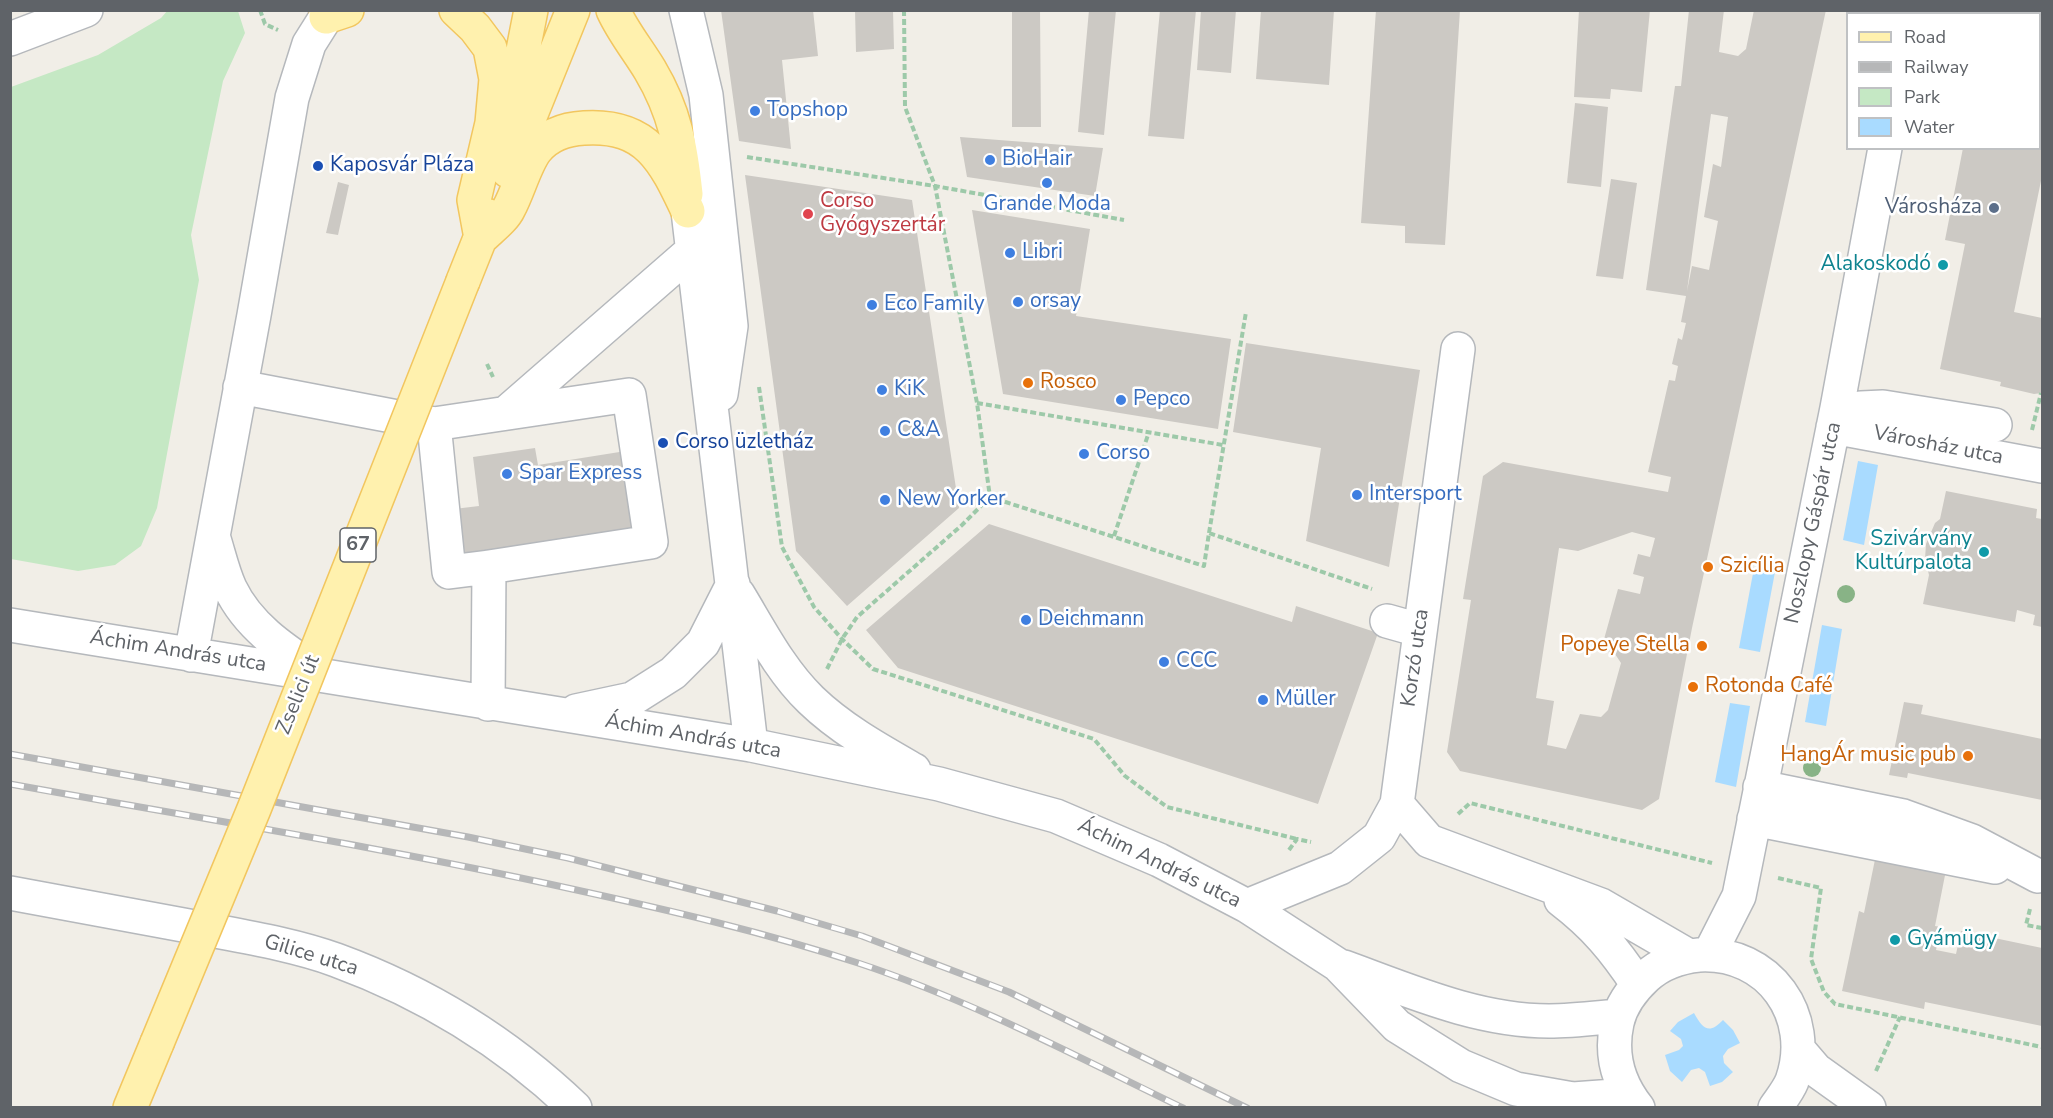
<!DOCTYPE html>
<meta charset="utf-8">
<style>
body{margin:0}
#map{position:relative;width:2053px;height:1118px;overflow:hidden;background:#f1eee7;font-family:"Nunito Sans",sans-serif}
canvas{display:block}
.frame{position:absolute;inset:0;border:12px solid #5f6368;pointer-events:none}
.legend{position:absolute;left:1846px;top:12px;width:195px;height:138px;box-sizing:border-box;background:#fff;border:2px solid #bfc1c3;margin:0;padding:8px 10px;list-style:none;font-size:18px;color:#5f6368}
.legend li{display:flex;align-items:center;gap:12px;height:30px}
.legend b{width:30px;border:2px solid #bfc1c3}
</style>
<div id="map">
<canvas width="2053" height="1118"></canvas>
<div class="frame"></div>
<ul class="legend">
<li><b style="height:8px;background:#fff1ae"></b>Road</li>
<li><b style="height:8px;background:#b6b7b8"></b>Railway</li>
<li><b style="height:16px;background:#c5e8c4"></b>Park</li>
<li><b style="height:16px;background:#a9dbff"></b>Water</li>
</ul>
</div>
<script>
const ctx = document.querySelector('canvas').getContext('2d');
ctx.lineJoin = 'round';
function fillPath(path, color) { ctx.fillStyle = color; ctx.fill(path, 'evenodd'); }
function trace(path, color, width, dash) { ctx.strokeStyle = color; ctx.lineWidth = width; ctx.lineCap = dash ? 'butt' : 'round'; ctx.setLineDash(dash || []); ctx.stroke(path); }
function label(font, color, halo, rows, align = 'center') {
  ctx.font = font + ' "Nunito Sans",sans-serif'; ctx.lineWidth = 5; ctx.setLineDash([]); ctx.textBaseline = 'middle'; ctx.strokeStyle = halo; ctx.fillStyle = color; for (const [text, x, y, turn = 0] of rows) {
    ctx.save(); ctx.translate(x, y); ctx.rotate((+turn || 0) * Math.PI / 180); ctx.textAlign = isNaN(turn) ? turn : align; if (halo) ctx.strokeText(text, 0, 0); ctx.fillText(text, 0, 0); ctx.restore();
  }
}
fillPath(new Path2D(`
 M168,10L238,11L245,33L223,81L191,235L199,280L157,508L141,546L115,565L78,571L11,559V87L98,55L161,18Z`), '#c5e8c4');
fillPath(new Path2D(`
 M1858,461L1878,465L1864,545L1843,540Z
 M1754,568L1775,572L1760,652L1739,648Z
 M1822,625L1842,629L1826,726L1805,722Z
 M1730,703L1750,706L1736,787L1715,782Z
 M1694,1013C1703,1029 1709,1035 1723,1020L1733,1030L1740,1043L1728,1049L1723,1056L1724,1063L1733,1072L1722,1082L1710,1086L1705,1072L1699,1068L1691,1070L1682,1082L1670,1071L1665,1055L1679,1050L1683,1046L1681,1039L1670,1031L1678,1022Z`), '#a9dbff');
fillPath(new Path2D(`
 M721,10H813L818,56L782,60L791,149L739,141Z
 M855,10H893L894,49L856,52Z
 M1012,10H1040L1041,127H1012Z
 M1089,10H1116L1104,135L1078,132Z
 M1160,10H1196L1184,139L1148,136Z
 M1201,10H1236L1231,73L1197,70Z
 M1261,10H1334L1329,85L1256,79Z
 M1376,10H1460L1445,245L1405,243V226L1361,223Z
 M1579,10H1650L1642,92L1611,89L1610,99L1574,97Z
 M1689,10H1724L1719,52L1738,56L1746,49L1754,10H1826L1692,628L1659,799L1642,810L1460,771L1447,752L1471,600L1463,599L1483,476L1503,462L1668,492L1671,477L1648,472L1669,380L1675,381L1678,366L1672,364L1678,338L1682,340L1686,323L1681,322L1686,296L1646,290L1675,86H1681ZM1711,114L1728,117L1721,167L1713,164L1704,217L1718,221L1709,270L1692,266L1687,291ZM1632,532L1655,538L1650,557L1638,554L1633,574L1644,577L1640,594L1618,589L1601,650L1615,654L1621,663L1608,710L1601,717L1580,714L1566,749L1547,745L1554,701L1536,698L1559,548L1578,551Z
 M2042,28V176L2014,312L2042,318V393L2034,394L2000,386L2001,382L1940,369L1965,244L1945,240L1963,148H2040V29Z
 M1575,103L1608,107L1601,187L1567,183Z
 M960,137L1103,148L1095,196L967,177Z
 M745,175L912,200L959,508L847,606L796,551Z
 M1611,179L1637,183L1623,279L1596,276Z
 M338,182L349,185L338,235L326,233Z
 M972,210L1090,229L1076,316L1231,339L1218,429L1003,394Z
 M1246,343L1420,370L1389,567L1306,541L1321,448L1233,432Z
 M535,448L538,465L632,450L645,535L462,562L454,509L479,506L473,457Z
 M1946,491L2037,509L2036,518L2042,519V627L2033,625L2035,615L2017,610L2015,622L1923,604L1929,575L1925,559L1926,544L1935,523L1940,519Z
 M989,524L1292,622L1296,606L1378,633L1318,804L898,668L866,630Z
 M1904,702L1923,705L1921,714L2042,739V800L1908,773L1907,778L1889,775Z
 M1878,845L1948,860L1935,926L1941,927L1936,950L1956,954L1961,931L2042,948V1026L1925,1002L1924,1009L1842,991L1859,911L1864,913Z`), '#ccc9c4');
const minor = new Path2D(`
 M686,10L706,95L731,326L721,394
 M1914,14L1915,10
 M10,39L86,10
 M688,211L751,745
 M240,387L434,424L629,395L651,542L489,567L449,572L434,424
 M506,413L693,250
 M1833,427L2042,466
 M1833,427L1846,414L1861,408L1883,407L1995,425
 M214,539C219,555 223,573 230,588C248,626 283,649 316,671
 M738,594C760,630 780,670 811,700C841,729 879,750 914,770
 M1387,621L1419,630
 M10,625L751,745L939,784L1056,816L1159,860L1247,906L1338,965L1397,1026L1461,1066L1516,1089L1573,1099L1628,1095
 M191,655L254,315L292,98L309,44L326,17
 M488,704L489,567
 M576,711L632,699L673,673L703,643L733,584
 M1760,787L1903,816L1972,841L2038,876
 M1397,804L1429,841L1601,905L1689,956
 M1754,819L1995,867
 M10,893C72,905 133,916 194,927C240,936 292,944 336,960C426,993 506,1042 575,1108
 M1561,900C1595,926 1614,949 1638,985
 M1247,906L1340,868L1379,837L1397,804L1458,349
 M1709,955L1739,896L1837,408L1885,148
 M1344,967C1410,991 1478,1021 1549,1021C1572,1021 1596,1018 1619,1016
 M1798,1049L1816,1070L1869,1108
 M1638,1108C1618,1083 1610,1055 1617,1023C1621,1005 1632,990 1646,977C1660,964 1679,957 1699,955C1769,951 1815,1016 1792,1081C1788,1091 1781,1099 1775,1108`);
const major = new Path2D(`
 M456,10L475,28L490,48L496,79L492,123L474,200L481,238
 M613,10C623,32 638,50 650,70C675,112 681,147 686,194
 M326,17L347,10
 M510,116L531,10
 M508,171L573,10
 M481,238C490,229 504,219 509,208C518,192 525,164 536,150C548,135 565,129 584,128C647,124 664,160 688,211
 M463,281L489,216
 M130,1108L157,1043`);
trace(minor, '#b5b8bc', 36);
trace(major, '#f2c65f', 36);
trace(new Path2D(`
 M260,10L265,24L278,30
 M904,10L905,107L935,186L977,403L990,497L1204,566L1209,533L1372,589
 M747,157L935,186L1124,220
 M487,364L493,377
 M759,387L782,547L814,607L842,639L873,669L1094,739L1125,776L1167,807L1297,839
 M977,403L1223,445
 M2032,430L2041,393
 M1209,533L1246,312
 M1114,536L1149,432
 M827,669L842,639L857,617L962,525L990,497
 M1458,814L1470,803L1712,863
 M1289,850L1297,839L1311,842
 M1778,878L1821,888L1811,959L1824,992L1835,1004L2042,1047
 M2030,909L2026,925L2042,928
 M1876,1071L1900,1017`), '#9dc9a9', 4, [6, 3]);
trace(minor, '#fff', 33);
trace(major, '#fff1ae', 33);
const rail = new Path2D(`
 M10,754L468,837L568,858L777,911L862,936L1009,992L1247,1108
 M10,784C198,818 386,848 572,889C668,910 764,932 858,963C970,1000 1076,1056 1183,1108`);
trace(rail, '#b6b7b8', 7);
trace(rail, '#fff', 4.5, [14]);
const majorBridge = new Path2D(`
 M157,1043L254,809L463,281`);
trace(majorBridge, '#f2c65f', 36, []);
trace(majorBridge, '#fff1ae', 33);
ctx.fillStyle = '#88b386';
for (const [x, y] of [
 [1846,594],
 [1812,768]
]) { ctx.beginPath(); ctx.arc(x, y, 9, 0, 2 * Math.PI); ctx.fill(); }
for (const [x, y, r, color] of [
 [755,111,6,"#3f7fe0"],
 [990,160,6,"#3f7fe0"],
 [318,166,6,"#1a4fb4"],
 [1047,183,6,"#3f7fe0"],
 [1994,208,6,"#5c6f8a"],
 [808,214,6,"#e0444e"],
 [1010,253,6,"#3f7fe0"],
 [1943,265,6,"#0f9aa8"],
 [1018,302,6,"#3f7fe0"],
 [872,305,6,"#3f7fe0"],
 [1028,383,6,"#e8710a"],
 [882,390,6,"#3f7fe0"],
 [1121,400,6,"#3f7fe0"],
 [885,431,6,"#3f7fe0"],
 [663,443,6,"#1a4fb4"],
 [1084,454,6,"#3f7fe0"],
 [507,474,6,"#3f7fe0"],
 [1357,495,6,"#3f7fe0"],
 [885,500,6,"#3f7fe0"],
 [1984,552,6,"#0f9aa8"],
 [1708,567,6,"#e8710a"],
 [1026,620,6,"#3f7fe0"],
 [1702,646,6,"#e8710a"],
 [1164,662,6,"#3f7fe0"],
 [1693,687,6,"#e8710a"],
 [1263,700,6,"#3f7fe0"],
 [1968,756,6,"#e8710a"],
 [1895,940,6,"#0f9aa8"]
]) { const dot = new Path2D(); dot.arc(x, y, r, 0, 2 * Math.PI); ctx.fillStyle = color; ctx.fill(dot); trace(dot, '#fff', 2); }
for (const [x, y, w] of [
 [358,545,36]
]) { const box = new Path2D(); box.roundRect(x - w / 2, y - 17, w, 34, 4.5); ctx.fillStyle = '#fff'; ctx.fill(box); trace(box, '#5f6368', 1.5); }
label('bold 20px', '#5f6368', null, [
 ["67",358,545]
]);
label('21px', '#366cbe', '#fff', [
 ["Topshop",767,111],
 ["BioHair",1002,160],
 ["Grande Moda",1047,205,"center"],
 ["Libri",1022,253],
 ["orsay",1030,302],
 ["Eco Family",884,305],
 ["KiK",894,390],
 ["Pepco",1133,400],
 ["C&A",897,431],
 ["Corso",1096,454],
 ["Spar Express",519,474],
 ["Intersport",1369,495],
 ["New Yorker",897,500],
 ["Deichmann",1038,620],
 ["CCC",1176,662],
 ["Müller",1275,700]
], 'left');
label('21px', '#164399', '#fff', [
 ["Kaposvár Pláza",330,166],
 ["Corso üzletház",675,443]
], 'left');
label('21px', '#be3a42', '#fff', [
 ["Corso",820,202],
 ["Gyógyszertár",820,226]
], 'left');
label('21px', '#4e5e75', '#fff', [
 ["Városháza",1982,208]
], 'right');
label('21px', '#0d838f', '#fff', [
 ["Alakoskodó",1931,265],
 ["Szivárvány",1972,540],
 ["Kultúrpalota",1972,564],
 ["Gyámügy",1907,940,"left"]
], 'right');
label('21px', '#c56008', '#fff', [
 ["Rosco",1040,383],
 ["Szicília",1720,567],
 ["Popeye Stella",1690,646,"right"],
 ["Rotonda Café",1705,687],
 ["HangÁr music pub",1956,756,"right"]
], 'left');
label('21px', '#5f6368', '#fff', [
 ["Városház utca",1938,446,11],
 ["Noszlopy Gáspár utca",1814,523,-78],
 ["Áchim András utca",178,652,9],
 ["Korzó utca",1416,658,-82],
 ["Zselici út",299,695,-68],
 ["Áchim András utca",693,737,10],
 ["Áchim András utca",1159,864,26],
 ["Gilice utca",311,956,17]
]);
</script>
